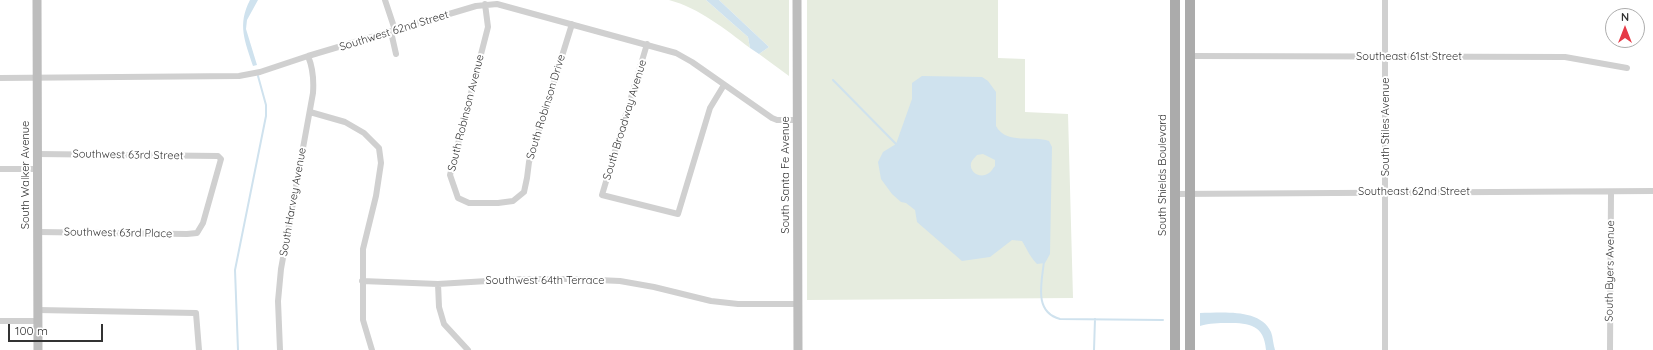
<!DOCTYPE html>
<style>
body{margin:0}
#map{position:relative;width:1653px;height:350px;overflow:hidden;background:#fff;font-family:Quicksand,sans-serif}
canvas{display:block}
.north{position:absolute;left:1605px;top:8px;width:40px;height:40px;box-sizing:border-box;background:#fff;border:1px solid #adadad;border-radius:50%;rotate:0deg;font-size:11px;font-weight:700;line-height:16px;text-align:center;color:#333}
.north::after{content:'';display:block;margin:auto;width:14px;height:18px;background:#e63946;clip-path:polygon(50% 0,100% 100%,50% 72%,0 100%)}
.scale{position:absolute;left:8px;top:324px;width:95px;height:18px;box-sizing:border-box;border:2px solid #333;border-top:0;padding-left:5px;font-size:12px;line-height:14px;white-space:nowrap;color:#333;-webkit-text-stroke:3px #fff;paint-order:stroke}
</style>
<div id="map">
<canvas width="1653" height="350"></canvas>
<div class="north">N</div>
<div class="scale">100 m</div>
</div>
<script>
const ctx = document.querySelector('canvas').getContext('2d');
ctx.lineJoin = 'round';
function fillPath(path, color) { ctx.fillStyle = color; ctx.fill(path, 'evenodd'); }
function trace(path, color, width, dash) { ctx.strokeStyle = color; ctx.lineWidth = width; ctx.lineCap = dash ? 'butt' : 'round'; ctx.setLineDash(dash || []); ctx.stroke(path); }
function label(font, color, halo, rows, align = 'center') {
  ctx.font = font + ' Quicksand,sans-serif'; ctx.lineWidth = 4; ctx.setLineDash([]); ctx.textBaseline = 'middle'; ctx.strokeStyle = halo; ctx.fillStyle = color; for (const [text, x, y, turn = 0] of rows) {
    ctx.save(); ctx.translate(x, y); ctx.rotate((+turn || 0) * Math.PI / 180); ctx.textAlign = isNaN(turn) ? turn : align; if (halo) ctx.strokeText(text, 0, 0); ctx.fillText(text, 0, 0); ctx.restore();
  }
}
fillPath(new Path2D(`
 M669,0H706L748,37L750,48C725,29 699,8 669,0Z
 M719,0H789V76L759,54L769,47Z
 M807,0H998V58L1025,59V112L1068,114L1073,298L807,300Z`), '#e6ecdf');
fillPath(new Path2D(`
 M250,0H258L247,20L246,29L257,65L253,66C245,41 237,25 250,0Z
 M706,0H719L769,47L759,54L750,48L748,37Z
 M922,76L982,77L988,81L996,92V126C1006,145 1033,135 1049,141L1052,147L1050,254L1045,263L1037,264C1030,257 1027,249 1022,241L1012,240L990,257L962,261L917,222L915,210L906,203L901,202L892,194L881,179L878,162L883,152L896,144L912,99V83ZM983,154L995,160V166C993,168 991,172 989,173C981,179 969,173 971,163C972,160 975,157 977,155Z
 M1200,313C1221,313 1260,308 1271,332C1273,337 1273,344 1275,350H1266C1264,325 1250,323 1228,323C1218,323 1210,323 1200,326Z`), '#cfe2ee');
trace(new Path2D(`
 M833,80L897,145
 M1044,261C1042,282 1033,312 1060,319L1163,320
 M238,350L235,270L266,116V105L258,76
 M1094,350L1095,319`), '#cfe2ee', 2);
trace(new Path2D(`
 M385,0L395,30
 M1385,0V350
 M485,4L488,27L450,175L458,198L469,203H498L513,201L524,192L527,178L529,162L572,24
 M391,32L396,54
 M647,44L602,195L678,214L710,108L724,85
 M1190,56L1565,57L1627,68
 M0,78L239,76L260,72L308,56L476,6L497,4L676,53L692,62L772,118L777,120H798
 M310,112L345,122L364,133L379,148L381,163L376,196L363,249V320L372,350
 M37,154L218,156L221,159L203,223L197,233L187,234L38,232
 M0,169H37
 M1175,194L1653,191
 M362,281L438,284L520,279H575L620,281L654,287L711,301L738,304H798
 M438,284L439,307L444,324L468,350
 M38,310L196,313L199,350
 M0,321H38
 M280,350L278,301L281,269L313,93C314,79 313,68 308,56
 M1610,350L1611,192`), '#d0d0d0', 6);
trace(new Path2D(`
 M37,0L38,350
 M797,0L798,350`), '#bdbdbd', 9);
trace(new Path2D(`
 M1175,0V350
 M1190,350V0`), '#ababab', 10);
label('11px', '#333', '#fff', [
 ["Southwest 62nd Street",394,31,-17],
 ["Southeast 61st Street",1409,57],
 ["South Robinson Drive",546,107,-73],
 ["South Robinson Avenue",466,113,-76],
 ["South Broadway Avenue",625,120,-73],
 ["South Stiles Avenue",1386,127,-90],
 ["Southwest 63rd Street",128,155,1],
 ["South Walker Avenue",26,175,-90],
 ["South Santa Fe Avenue",786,175,-90],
 ["South Shields Boulevard",1163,175,-90],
 ["Southeast 62nd Street",1414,192],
 ["South Harvey Avenue",293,202,-80],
 ["Southwest 63rd Place",118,233,1],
 ["South Byers Avenue",1610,271,-89],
 ["Southwest 64th Terrace",545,281]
]);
</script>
